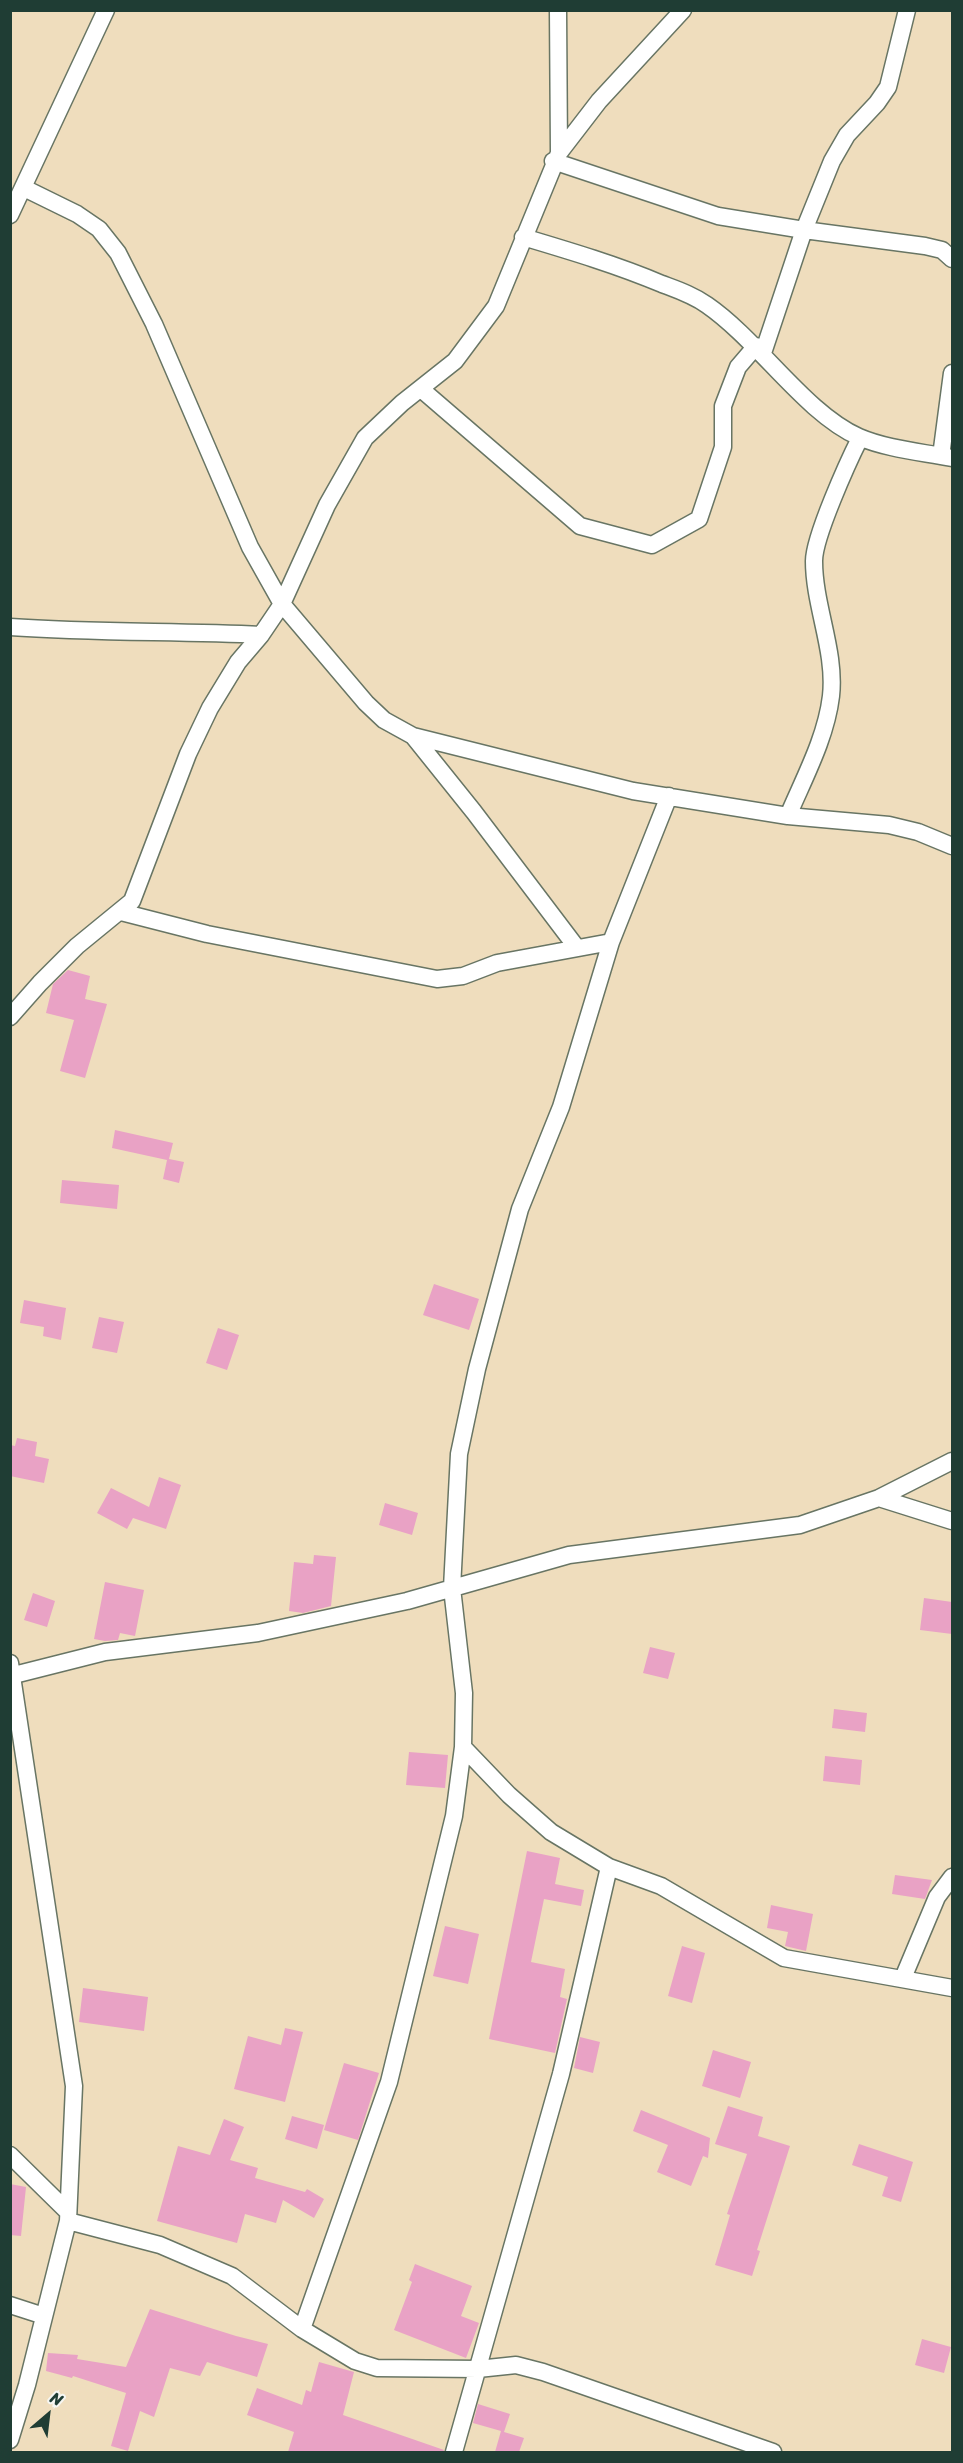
<!DOCTYPE html>
<style>
body{margin:0}
#map{position:relative;width:963px;height:2463px;overflow:hidden;background:#efddbd;font-family:Sriracha,sans-serif}
canvas{display:block}
.frame{position:absolute;inset:0;border:12px solid #1f3d34;pointer-events:none}
.north{position:absolute;left:18px;top:2385px;width:60px;height:60px;-webkit-text-stroke:4px #f6f6f2;paint-order:stroke;rotate:28deg;font-size:16px;font-weight:700;line-height:24px;text-align:center;color:#1f3d34}
.north::after{content:'';display:block;margin:auto;width:21px;height:27px;background:#1f3d34;clip-path:polygon(50% 0,100% 100%,50% 72%,0 100%)}
</style>
<div id="map">
<canvas width="963" height="2463"></canvas>
<div class="frame"></div>
<div class="north">N</div>
</div>
<script>
const ctx = document.querySelector('canvas').getContext('2d');
ctx.lineJoin = 'round';
function fillPath(path, color) { ctx.fillStyle = color; ctx.fill(path, 'evenodd'); }
function trace(path, color, width, dash) { ctx.strokeStyle = color; ctx.lineWidth = width; ctx.lineCap = dash ? 'butt' : 'round'; ctx.setLineDash(dash || []); ctx.stroke(path); }
fillPath(new Path2D(`
 M68,970L90,976L85,999L107,1004L85,1078L60,1071L74,1020L46,1013L53,984Z
 M115,1130L173,1143L169,1159L184,1162L179,1183L163,1179L167,1160L112,1148Z
 M62,1180L119,1185L117,1209L60,1203Z
 M434,1284L479,1299L469,1330L423,1315Z
 M24,1300L66,1308L61,1340L43,1336L44,1327L20,1323Z
 M99,1317L124,1322L117,1353L92,1348Z
 M218,1328L239,1335L227,1370L206,1363Z
 M17,1438L37,1442L35,1456L49,1459L44,1483L10,1476V1445L15,1446Z
 M159,1477L181,1485L166,1529L133,1518L127,1529L97,1513L111,1488L149,1507Z
 M385,1503L418,1513L412,1535L379,1525Z
 M314,1555L336,1557L331,1606L303,1613L289,1611L294,1562L313,1564Z
 M105,1582L144,1590L135,1636L120,1633L118,1640L105,1641L94,1639Z
 M33,1593L55,1601L47,1627L24,1620Z
 M924,1598L952,1602V1634L920,1630Z
 M650,1647L675,1653L668,1679L643,1673Z
 M834,1709L867,1713L865,1732L832,1728Z
 M409,1752L448,1755L445,1788L406,1785Z
 M825,1756L862,1760L860,1785L823,1781Z
 M527,1851L560,1858L555,1884L584,1890L581,1906L544,1899L531,1962L565,1969L560,1997L567,1999L555,2053L489,2039Z
 M895,1875L932,1880L925,1899L892,1894Z
 M771,1905L813,1914L806,1951L785,1946L788,1932L767,1928Z
 M445,1926L479,1934L468,1984L433,1976Z
 M682,1946L705,1953L692,2003L668,1996Z
 M83,1988L148,1997L144,2031L79,2022Z
 M285,2028L303,2032L285,2102L234,2089L248,2036L281,2045Z
 M580,2037L600,2042L593,2073L574,2068Z
 M713,2050L751,2062L740,2098L702,2086Z
 M344,2063L379,2073L358,2140L324,2130Z
 M728,2106L763,2117L758,2136L790,2146L757,2250L760,2251L752,2276L715,2265L730,2215L727,2214L747,2154L715,2144Z
 M641,2110L710,2138L708,2158L703,2156L691,2186L657,2172L668,2145L633,2131Z
 M292,2116L324,2125L317,2149L285,2139Z
 M224,2119L244,2127L230,2160L258,2168L255,2178L305,2192L307,2189L324,2199L314,2218L283,2200L276,2223L245,2214L237,2243L157,2221L178,2146L210,2155Z
 M859,2144L913,2162L901,2202L882,2196L888,2177L852,2165Z
 M10,2184L26,2187L21,2236L10,2235Z
 M415,2264L472,2286L461,2316L479,2323L466,2358L394,2330L412,2282L409,2280Z
 M150,2309L236,2336L268,2344L257,2377L207,2362L200,2376L170,2368L154,2417L140,2411L128,2451L111,2446L126,2393L73,2376L72,2378L46,2371L48,2353L78,2355L77,2359L126,2367Z
 M922,2339L951,2347L944,2373L915,2365Z
 M319,2362L354,2372L343,2415L444,2450L443,2452H288L294,2432L247,2415L257,2388L302,2405L306,2390L311,2392Z
 M478,2404L510,2414L504,2432L524,2438L519,2452H495L501,2431L473,2423Z`), '#e9a2c5');
const street = new Path2D(`
 M558,10L559,153
 M553,161L718,216L804,230L925,246L942,250L952,259
 M24,188L77,214L99,229L118,253L154,324L250,547L282,604L366,703L384,720L413,736L633,791L788,816L889,825L918,832L952,846
 M10,215L106,10
 M523,237C570,251 617,265 662,284C678,290 693,295 707,305C759,341 805,413 859,437C887,449 922,452 952,458
 M763,353L804,230L832,161L847,135L877,103L888,87L907,10
 M421,389L580,526L652,545L699,519L723,447V406L738,367L756,346
 M941,456L952,373
 M10,627C94,633 178,631 261,635
 M413,736L474,812L577,948
 M788,816C804,778 826,738 831,696C836,651 814,606 814,561C814,537 848,462 860,438
 M121,912L207,934L437,979L463,976L497,963L611,942
 M10,1017L40,983L77,946L132,901L188,754L210,708L238,662L261,635L282,604L327,505L365,438L402,403L455,361L496,306L559,153L599,101L683,10
 M879,1498L952,1521
 M10,1663L74,2086L68,2221L27,2385L10,2440
 M10,1676L105,1652L258,1633L407,1601L569,1555L800,1525L879,1498L952,1461
 M463,1747L509,1795L551,1832L609,1867L661,1886L784,1958L952,1988
 M903,1978L937,1897L952,1877
 M10,2155L68,2212
 M68,2221L160,2245L232,2276L302,2329L355,2361L377,2368L478,2369L516,2365L543,2372L773,2452
 M10,2305L44,2316
 M302,2329L389,2082L454,1816L463,1747L464,1693L452,1588L459,1454L477,1369L520,1209L561,1107L611,942L669,796
 M454,2452L561,2074L609,1867`);
trace(street, '#687564', 19);
trace(street, '#fff', 16);
</script>
